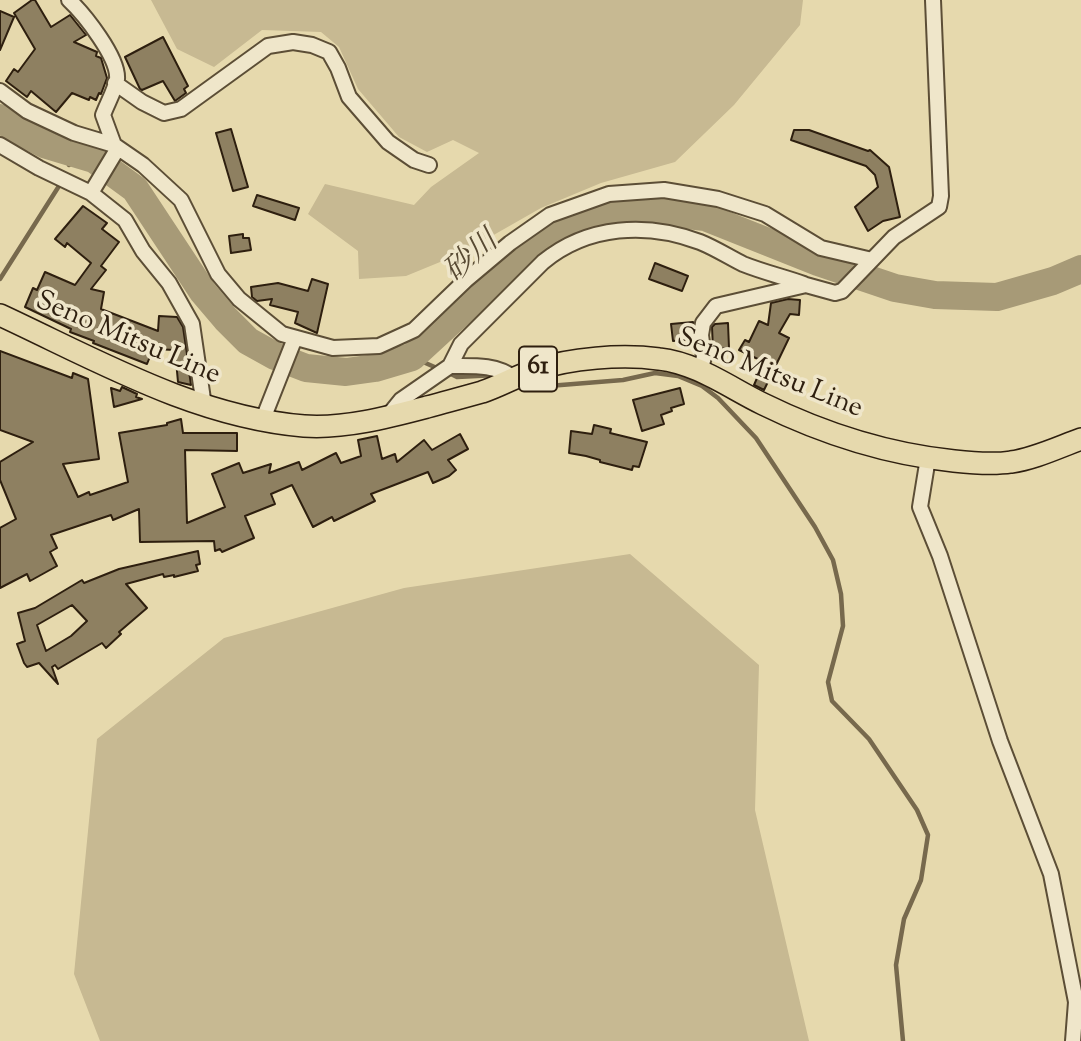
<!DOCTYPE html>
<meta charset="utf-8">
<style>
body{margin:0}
canvas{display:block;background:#e6d9ad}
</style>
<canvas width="1081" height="1041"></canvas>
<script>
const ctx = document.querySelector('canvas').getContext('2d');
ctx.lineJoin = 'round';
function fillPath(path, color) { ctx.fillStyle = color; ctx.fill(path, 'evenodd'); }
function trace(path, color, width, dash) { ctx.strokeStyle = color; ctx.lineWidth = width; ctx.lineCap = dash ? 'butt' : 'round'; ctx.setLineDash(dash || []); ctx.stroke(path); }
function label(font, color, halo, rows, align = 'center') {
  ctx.font = font + ' "Sorts Mill Goudy","Noto Serif JP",serif'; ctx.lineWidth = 7; ctx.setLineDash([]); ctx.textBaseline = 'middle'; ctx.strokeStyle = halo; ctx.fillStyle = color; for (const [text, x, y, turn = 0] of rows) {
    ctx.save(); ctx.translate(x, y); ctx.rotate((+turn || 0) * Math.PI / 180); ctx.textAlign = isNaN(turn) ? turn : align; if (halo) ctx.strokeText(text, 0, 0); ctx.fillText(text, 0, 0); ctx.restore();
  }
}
fillPath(new Path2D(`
 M151,0H803L800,25L734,105L675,162L601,183L541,208L462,253L406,276L359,279L358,251L308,214L325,184L414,205L431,187L479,153L453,140L427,152L399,137L358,89L339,47L321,32L262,30L214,67L177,49Z
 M630,554L759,665L755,810L809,1041H100L74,974L97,739L224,638L404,588Z`), '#c7b992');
trace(new Path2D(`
 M69,165L75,153
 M0,279L59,186
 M412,357L439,369
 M447,372L457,377L497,375
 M524,388L623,380L655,373L678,376L702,386L718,398L756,438L815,527L833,560L841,594L843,626L828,682L832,701L869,739L917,810L928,835L921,880L904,919L896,965L903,1041`), '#77694d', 4.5);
trace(new Path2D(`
 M0,118L12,127L44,144L94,159L135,189L203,292L226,319L248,341L275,356L306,368L346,372L375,368L412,357L498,278L550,237L597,218L643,210L705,217L818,262L895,288L935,295L997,297L1053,281L1081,269`), '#a79a77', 28);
const building = new Path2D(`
 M32,0H35L51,27L70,15L86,35L74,42L97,52L96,56L101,58L107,78L101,94L99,93L96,100L90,97L89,100L72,93L56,112L31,91L27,97L6,81L14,69L18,72L35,49L14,13Z
 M0,11L14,17L0,50Z
 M163,37L188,86L184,89L186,93L175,101L163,81L142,90L140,89L125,57Z
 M231,129L248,187L233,191L216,133Z
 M794,130H809L868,151L870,150L889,167L900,217L883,221L868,231L855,207L878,187L875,175L866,166L791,140Z
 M257,195L299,208L295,220L253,206Z
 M83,206L107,223L102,229L119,242L101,266L106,270L91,289L104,292L101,309L158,331L159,316L177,317L183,327L187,354L186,371H189L191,385L178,382L175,350L153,349L147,364L93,343L94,341L70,332L71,329L25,307L33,288L37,290L45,272L75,285L91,263L67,243L65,247L55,239Z
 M243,234V238H249L251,250L231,253L229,236Z
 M655,263L688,276L682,291L649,279Z
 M312,279L328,284L317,333L295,323L298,312L270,305L272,299L257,301L252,297L251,287L278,283L308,291Z
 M788,299L800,300L799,315L790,314L779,333L789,338L764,390L754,385L764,362L739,350L745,340L749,342L759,321L768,325L771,303Z
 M693,322L692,339L673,341L671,324Z
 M728,323L729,348L713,349L712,327L715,324Z
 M0,351L72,378L73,373L88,379L99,459L63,464L78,497L89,492L90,495L128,482L119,433L167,425V423L181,419L183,433H237V451L185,450L187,523L225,507L212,474L239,463L243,473L271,464L269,473L299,462L302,470L336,453L341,463L361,456L358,440L377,436L382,459L395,454L397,462L424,440L432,450L460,434L468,449L448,460L456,470L449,476L433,483L428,472L371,494L375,501L334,521L332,517L313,527L292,485L271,494L275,504L245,516L254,538L222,552L220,549L215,551L214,541L140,542L139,509L113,520L111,515L51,535L57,548L50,552L57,566L30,581L27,574L0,588V528L16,519L0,480V462L33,442L0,430Z
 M122,387L137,394L136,397L142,399L114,407L111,388L120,391Z
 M680,388L684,404L671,408L672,411L661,415L664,424L642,431L633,400Z
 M594,425L611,429L610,433L647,442L639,467L633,466L632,470L600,462V460L586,456L569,453L571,431L592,434Z
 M198,551L200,564L196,565L198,571L174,577V575L164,577L163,574L126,584L147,608L119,632L121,634L106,648L102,643L58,669L55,665L52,667L58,684L39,663L27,667L24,663L17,644L25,641L18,613L35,608L82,580L84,583L119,569ZM72,605L87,621L71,636L46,651L37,625Z`);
fillPath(building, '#8e8061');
trace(building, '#2e1f0f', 2);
const street = new Path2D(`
 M69,0C84,14 119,58 117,79C115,90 107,104 103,115L114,145
 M115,83L142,102L164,113L181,109L268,46L293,42L312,45L329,52L338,68L349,97L388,142L414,160L429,165
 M0,91L27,111L74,133L114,145L143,165L181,200L218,274L239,299L282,334L333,348L379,346L414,330L466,280L510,243L550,215L609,194L664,190L718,199L765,214L821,248L872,260
 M0,145L39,168L91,193L125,220L143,251L169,283L192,324L204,406
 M91,193L118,148
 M450,366C472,366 496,364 514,378
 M700,371L704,357L701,335L703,323L716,306L806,285L835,293L842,291L894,237L939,207L941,196L933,0
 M388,416L401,400L450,366L461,344L543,262C588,225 647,222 700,242C715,248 729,257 743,264C763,272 784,277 804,284
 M263,419L295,338
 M928,458L920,507L940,556L1000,741L1051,874L1076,1002L1073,1041`);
const primary = new Path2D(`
 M0,315C97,360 195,417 304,426C344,429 389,417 427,407C446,402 464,397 482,392C500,386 517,376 535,370C570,358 622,354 659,359C697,363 730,388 763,404C824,434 887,454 954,461C972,463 992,465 1011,462C1034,459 1059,447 1081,439`);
trace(street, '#5c4e36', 18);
trace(primary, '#2e1f0f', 24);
trace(street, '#efe6ca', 14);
trace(primary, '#e6d9ad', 21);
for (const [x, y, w] of [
 [538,369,38]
]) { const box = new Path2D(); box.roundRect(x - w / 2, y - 22.5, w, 45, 5); ctx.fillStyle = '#efe6ca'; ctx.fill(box); trace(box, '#2e1f0f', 2); }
label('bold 26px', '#2e1f0f', null, [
 ["61",538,369]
]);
label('28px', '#2e1f0f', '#efe6ca', [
 ["Seno Mitsu Line",127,340,23],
 ["Seno Mitsu Line",769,375,22]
]);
label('italic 30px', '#584a33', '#efe6ca', [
 ["砂川",473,259,-41]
]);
</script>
